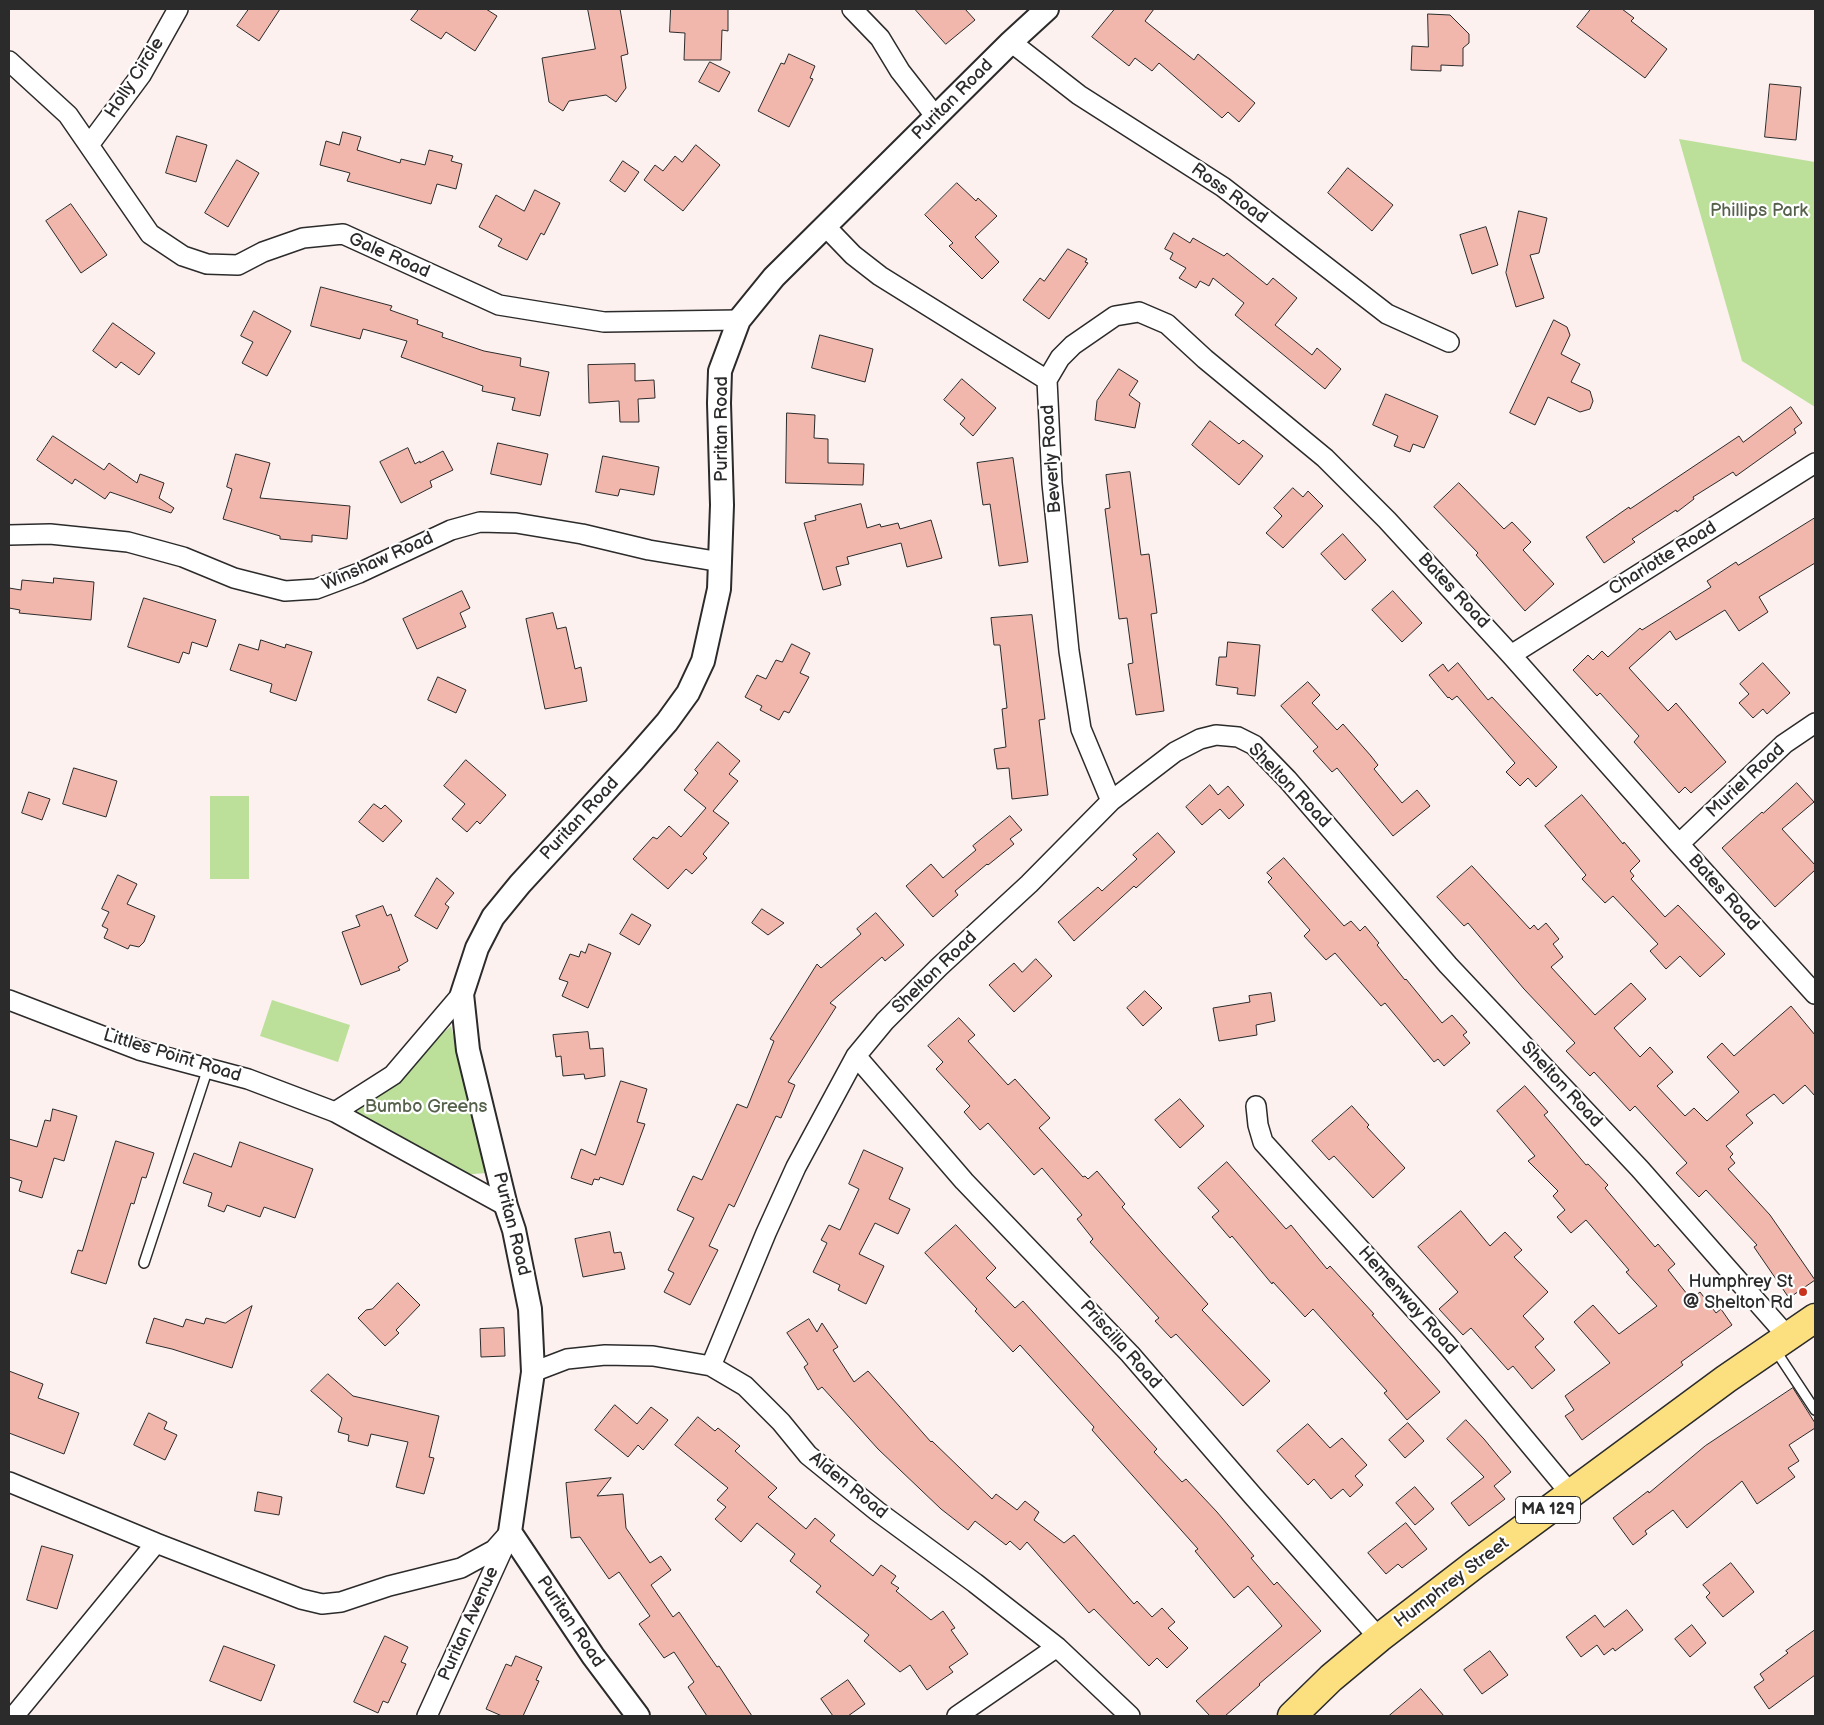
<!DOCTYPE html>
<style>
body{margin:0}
#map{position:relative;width:1824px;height:1725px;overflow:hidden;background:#fcf1ef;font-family:"Balsamiq Sans",sans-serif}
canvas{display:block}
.frame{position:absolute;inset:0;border:10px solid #2b2b2b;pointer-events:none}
</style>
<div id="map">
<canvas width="1824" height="1725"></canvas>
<div class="frame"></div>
</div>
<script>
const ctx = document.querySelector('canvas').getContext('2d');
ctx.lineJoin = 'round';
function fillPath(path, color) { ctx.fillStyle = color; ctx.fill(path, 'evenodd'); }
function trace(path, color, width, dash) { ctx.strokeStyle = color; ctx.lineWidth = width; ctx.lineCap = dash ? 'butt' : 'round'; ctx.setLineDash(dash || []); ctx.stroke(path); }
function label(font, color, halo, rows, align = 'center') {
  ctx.font = font + ' "Balsamiq Sans",sans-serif'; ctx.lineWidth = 4.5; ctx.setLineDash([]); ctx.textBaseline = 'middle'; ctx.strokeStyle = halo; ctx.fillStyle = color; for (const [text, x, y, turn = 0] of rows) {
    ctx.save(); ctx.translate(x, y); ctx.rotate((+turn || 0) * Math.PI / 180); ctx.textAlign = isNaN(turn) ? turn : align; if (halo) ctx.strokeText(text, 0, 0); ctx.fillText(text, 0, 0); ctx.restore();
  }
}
fillPath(new Path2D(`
 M1679,139L1815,162V407L1742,361Z
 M210,796H249V879H210Z
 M272,1000L350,1025L338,1062L260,1036Z
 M451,1026L487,1173L460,1175L354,1114Z`), '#bce09a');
const building = new Path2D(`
 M249,9H280L259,41L237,26Z
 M419,9H486L497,16L475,51L446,32L441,39L411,20Z
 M588,9H620L628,54L621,56L626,88L616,102L606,95L569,101L563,111L549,102L542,58L595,49Z
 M671,9H728V31L722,30L721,60H684L685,33L670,32Z
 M915,9H965L975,20L946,44Z
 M1115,9H1154L1145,21L1194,60L1198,54L1255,103L1239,122L1228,112L1222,118L1159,63L1152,71L1135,58L1129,66L1092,37Z
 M1591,9H1622L1634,18L1631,21L1667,49L1645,78L1577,27Z
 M1428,14L1450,15L1469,34V43L1463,48V66L1441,65V71L1411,70L1412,46L1428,47Z
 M789,54L815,66L810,78L813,79L789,127L758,111L781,63L784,64Z
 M710,62L730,72L719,92L699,82Z
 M1770,84L1801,87L1796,140L1765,137Z
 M343,132L361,137L357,150L400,163L401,159L425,165L429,150L453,156L451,161L462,164L456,189L437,184L431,204L347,181L350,173L320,165L326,141L339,145Z
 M177,136L207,145L196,182L166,173Z
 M696,145L720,165L683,211L644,180L655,165L663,171L675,156L682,162Z
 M237,160L259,173L228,227L205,213Z
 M623,161L639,172L625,192L610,181Z
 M1348,168L1393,205L1372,231L1328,193Z
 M957,183L976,201L978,198L997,216L975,237L999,262L982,279L949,246L953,243L925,215Z
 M535,190L560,203L544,235L541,233L527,260L498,246L502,239L479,227L496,195L524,211Z
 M71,204L107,255L81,273L46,221Z
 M1519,211L1547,218L1539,253L1530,255L1544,298L1516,307L1506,273Z
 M1486,227L1498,265L1472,274L1460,235Z
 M1174,233L1190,243L1193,238L1224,256L1227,253L1267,285L1273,278L1297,298L1275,325L1312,355L1317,348L1341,369L1325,389L1235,315L1244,303L1213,278L1209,286L1200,281L1196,288L1179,278L1186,268L1170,259L1173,253L1165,249Z
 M1068,249L1087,259L1085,262L1088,263L1049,319L1023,300L1040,278L1044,281Z
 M321,287L392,306L390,310L418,320L417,324L443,333L442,337L484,351L521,358L520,366L549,372L540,416L512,410L515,398L482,391L483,386L401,357L407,341L363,329L360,339L311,326Z
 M254,311L291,331L267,376L242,363L253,342L241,336Z
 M1554,320L1567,327L1570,335L1561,354L1580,364L1571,382L1590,391L1593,401L1590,409L1580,412L1548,397L1535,425L1510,413Z
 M113,323L155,353L139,375L121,362L116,368L93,351Z
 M820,335L873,349L865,382L812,368Z
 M635,364V381L654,380L655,398L638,399L639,422H620L619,401L589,403L588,365Z
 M1119,369L1138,381L1129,395L1140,403L1135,428L1095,420L1097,401Z
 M962,379L996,408L973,436L960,424L965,418L944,400Z
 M1386,394L1438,416L1424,448L1413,444L1410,452L1394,446L1398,436L1373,425Z
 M1791,407L1802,423L1794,429L1796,433L1736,476L1733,472L1693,497L1694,499L1677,512L1676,510L1632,539L1635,542L1604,563L1586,537L1629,507L1630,509L1739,436L1743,442Z
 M787,413L815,415L814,438L828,439V463L864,464L863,485L786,483Z
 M1210,421L1239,444L1243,440L1263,456L1239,485L1192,445Z
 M53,436L104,470L109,463L137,483L140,474L164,483L159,498L174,508L171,513L110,492L105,499L75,479L72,484L37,460Z
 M498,443L548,454L541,485L491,474Z
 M408,448L415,464L420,461V463L443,451L453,470L430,481L432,487L401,503L380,462Z
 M236,454L270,463L260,498L350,506L347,539L312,535V542L280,539V536L223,519L232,489L227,487Z
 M603,456L659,467L654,495L620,489L618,496L596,492Z
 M1013,458L1028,562L999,566L990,504L983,505L977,463Z
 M1130,472L1141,555L1149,554L1157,613L1151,614L1164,711L1136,715L1128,664L1133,663L1127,618L1119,619L1105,509L1110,508L1106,475Z
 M1459,483L1504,529L1512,522L1531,542L1523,550L1554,584L1525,611L1476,555L1478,553L1434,507Z
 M1293,488L1303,497L1308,491L1323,506L1283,548L1266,533L1282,516L1274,508Z
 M861,504L867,528L880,524L881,527L898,523L900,529L931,520L942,558L907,567L901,543L847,557L849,564L836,567L841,585L823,590L804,523L816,520L815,516Z
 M1815,518V563L1759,597L1768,612L1739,631L1725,610L1676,640L1670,631L1629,668L1668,711L1676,703L1726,762L1691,793L1685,787L1679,793L1634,742L1639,736L1600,693L1597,696L1573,670L1588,655L1593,660L1602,651L1608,657L1640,628L1642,630L1711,587L1707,581L1736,562L1738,565Z
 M1343,534L1366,560L1345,580L1321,554Z
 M54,578L94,582L91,620L19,613L20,610L9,608V588L21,590L22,580L53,583Z
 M462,591L470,608L460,613L466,627L417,649L403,619Z
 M1393,591L1422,623L1402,642L1372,610Z
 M144,598L216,620L207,647L192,642L189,654L183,652L179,663L128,647Z
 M553,613L557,629L566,627L575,669L581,667L587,701L545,709L526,619Z
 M1032,615L1045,719L1039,720L1048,795L1012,799L1009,768L997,769L994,749L1006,747L1002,709L1007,708L1000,645H994L991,618Z
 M261,640L285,648L286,644L312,652L296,701L270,692L272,684L230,670L239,644L258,650Z
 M1228,642L1260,645L1255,696L1237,694L1238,688L1216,685L1219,657H1226Z
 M792,644L810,653L800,673L809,677L789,713L784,711L779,720L760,710L762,706L745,697L757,675L766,679L776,660L782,662Z
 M1458,663L1488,700L1492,697L1557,767L1536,787L1528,778L1520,786L1506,772L1515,763L1457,696L1452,700L1449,697L1448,698L1429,675L1443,664L1448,671Z
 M1763,663L1790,693L1767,714L1763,709L1753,718L1739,703L1749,694L1740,684Z
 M438,677L466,690L456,713L428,700Z
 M1308,682L1320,695L1312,703L1337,730L1343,724L1371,756L1378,765L1374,769L1402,803L1417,790L1430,806L1393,836L1337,768L1332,772L1313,751L1318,747L1281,706Z
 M718,742L740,761L729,774L738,781L713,811L729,823L703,854L707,858L692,874L686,869L668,889L633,859L653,837L657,839L669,826L681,837L706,808L684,790L698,773L695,770Z
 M466,760L506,795L480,824L477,821L467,832L452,819L465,804L444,786Z
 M74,768L117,781L106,817L63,804Z
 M1797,783L1814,802L1782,829L1815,865V870L1775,907L1722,848L1762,812L1763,813Z
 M1210,785L1218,795L1228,786L1244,805L1229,819L1220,809L1202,825L1186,807Z
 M29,792L50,799L42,820L22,813Z
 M1582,795L1623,844L1624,842L1640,861L1630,871L1634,876L1631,879L1665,917L1678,905L1725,954L1700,977L1680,956L1666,969L1650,951L1658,944L1613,896L1605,903L1582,879L1586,875L1545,826Z
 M374,804L381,809L385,805L402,821L383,842L359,822Z
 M1010,816L1022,830L1010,839L1014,844L988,865L987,864L955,891L958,895L933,917L906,886L931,864L943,878L976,850L973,846Z
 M1158,833L1175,852L1136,888L1134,886L1074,941L1058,922L1098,887L1102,891L1137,859L1133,855Z
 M1284,858L1344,926L1351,921L1360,931L1365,926L1379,943L1377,945L1405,980L1406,979L1442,1023L1452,1015L1467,1032L1463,1035L1470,1043L1444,1066L1438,1059L1434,1062L1385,1003L1381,1006L1335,953L1326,960L1304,936L1310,930L1268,882L1272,878L1267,873Z
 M1472,866L1530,929L1534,925L1538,930L1546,923L1559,939L1553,944L1563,957L1551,967L1595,1015L1631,983L1646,999L1614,1028L1640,1057L1650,1047L1673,1072L1657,1086L1685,1116L1694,1108L1707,1121L1739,1092L1707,1057L1722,1043L1734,1056L1791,1006L1815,1035V1096L1805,1085L1783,1104L1774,1094L1746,1115L1753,1123L1726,1146L1733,1154L1730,1157L1735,1163L1728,1169L1770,1215L1815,1280L1789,1298L1754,1247L1757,1245L1706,1190L1699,1197L1676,1173L1687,1163L1635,1106L1630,1111L1594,1072L1590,1076L1566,1051L1575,1043L1524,989L1468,923L1464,926L1437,897Z
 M118,875L137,884L127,904L155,916L144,942L139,947L130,945L128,949L104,938L108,929L102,926L109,912L102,909Z
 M437,878L454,893L445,904L449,907L437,929L415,916Z
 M383,906L387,916L391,914L408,961L398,967L400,970L361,985L342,932L360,926L356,916Z
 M762,909L784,923L768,935L752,923Z
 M876,913L904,945L885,961L882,957L830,1003L836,1007L788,1082L795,1085L781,1118L776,1116L734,1207L729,1204L709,1246L718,1250L690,1305L664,1292L674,1273L668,1270L694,1218L677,1210L693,1176L702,1180L737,1104L747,1108L774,1041L770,1039L817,964L821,968L861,934L857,929Z
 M632,914L651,925L639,945L620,934Z
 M589,944L611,953L588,1008L562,996L568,982L559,979L570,954L579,957L581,951L585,953Z
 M1036,959L1052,976L1014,1012L989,985L1014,963L1022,972Z
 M1145,991L1162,1008L1143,1026L1127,1008Z
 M1271,993L1275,1021L1256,1025L1257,1035L1219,1041L1213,1008L1250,1002L1249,996Z
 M959,1018L975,1035L968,1041L1008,1085L1015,1079L1050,1118L1039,1128L1083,1177L1085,1176L1088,1179L1097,1171L1125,1204L1122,1207L1162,1253L1208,1304L1202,1310L1270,1381L1243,1406L1176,1334L1171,1338L1155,1321L1159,1318L1090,1242L1093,1239L1077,1219L1082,1215L1042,1168L1034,1175L988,1123L980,1130L964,1112L970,1106L936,1069L943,1062L928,1046Z
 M588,1032L590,1049L603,1048L605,1076L585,1079L584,1074L563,1076L561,1056L556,1057L553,1035Z
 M621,1081L647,1089L637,1122L645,1124L623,1185L600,1177L599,1180L594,1179L592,1185L571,1178L581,1149L595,1155Z
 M1525,1086L1548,1112L1544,1115L1586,1165L1588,1164L1608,1185L1605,1188L1655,1247L1658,1244L1675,1264L1668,1270L1691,1299L1700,1292L1716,1313L1721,1309L1732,1325L1681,1362L1683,1365L1582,1440L1565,1416L1574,1410L1565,1396L1610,1363L1574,1322L1593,1305L1619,1334L1657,1306L1626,1272L1629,1270L1586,1220L1571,1233L1557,1217L1565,1210L1553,1196L1558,1191L1528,1161L1535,1156L1497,1111Z
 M1180,1099L1204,1126L1180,1148L1155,1120Z
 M1352,1106L1369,1125L1367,1127L1405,1168L1373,1198L1334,1156L1329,1160L1312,1141Z
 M53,1109L77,1116L64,1161L54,1158L42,1198L19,1191L22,1181L9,1177V1139L37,1147L45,1120L50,1121Z
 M116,1141L154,1153L146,1178L142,1177L134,1204L131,1203L106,1284L71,1273L78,1250L82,1251Z
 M240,1142L313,1169L295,1218L264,1207L260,1217L227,1205L224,1212L208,1206L212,1193L183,1183L194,1153L231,1167Z
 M864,1150L903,1168L889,1199L910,1209L898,1234L875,1223L859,1254L884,1266L866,1304L838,1290L840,1285L813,1272L827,1243L821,1240L829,1225L840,1230L859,1189L849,1184Z
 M1227,1162L1286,1229L1291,1225L1327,1269L1330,1266L1374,1314L1372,1315L1440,1392L1407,1420L1384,1393L1387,1391L1313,1309L1305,1317L1273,1282L1272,1284L1232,1236L1230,1238L1212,1217L1219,1211L1198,1188Z
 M1461,1211L1490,1246L1505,1232L1522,1250L1514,1257L1548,1292L1523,1316L1544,1339L1535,1347L1555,1370L1532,1389L1513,1366L1508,1370L1471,1328L1463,1335L1439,1309L1458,1292L1418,1247Z
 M956,1225L996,1268L986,1278L1015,1308L1023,1301L1157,1449L1154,1452L1182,1482L1186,1479L1217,1512L1254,1556L1251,1558L1274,1585L1277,1582L1321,1631L1259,1684L1260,1685L1225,1716H1210L1196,1701L1282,1626L1248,1586L1234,1598L1195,1551L1198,1549L1092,1430L1094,1427L1020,1345L1013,1352L975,1311L977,1309L925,1253Z
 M610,1232L614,1253L621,1252L625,1269L583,1277L575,1239Z
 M398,1283L420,1305L396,1330L399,1333L385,1346L358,1318L366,1310L372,1309Z
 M252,1306L232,1368L172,1349L146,1343L154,1318L183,1327L186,1319L204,1324L206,1318L225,1323Z
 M809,1319L817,1332L822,1323L838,1347L833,1350L854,1382L868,1371L931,1442L932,1441L992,1499L996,1494L1017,1510L1025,1501L1039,1512L1034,1520L1064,1543L1074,1535L1134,1604L1137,1601L1152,1617L1162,1608L1175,1622L1168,1628L1188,1648L1167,1668L1157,1658L1149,1666L1094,1609L1089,1613L1027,1542L1020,1550L1010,1541L1006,1545L975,1521L968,1530L941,1509L878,1449L822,1387L818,1390L804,1367L808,1364L787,1333Z
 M504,1328L505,1356L481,1357L480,1329Z
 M9,1371L43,1384L38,1398L79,1413L64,1454L9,1433Z
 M328,1374L353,1396L439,1416L429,1457L434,1458L424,1494L396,1487L408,1442L371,1434L368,1446L348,1441L349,1435L338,1432L342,1418L311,1391Z
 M1793,1388L1815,1423V1428L1789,1445L1799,1461L1788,1468L1795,1477L1757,1504L1742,1481L1687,1528L1673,1510L1645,1531L1647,1534L1633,1545L1613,1518L1648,1491L1649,1493L1705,1446Z
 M615,1405L637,1424L651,1407L668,1420L643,1450L638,1445L628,1457L595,1430Z
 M149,1413L167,1422L164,1429L177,1435L165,1460L134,1445Z
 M698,1417L715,1431L718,1428L740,1446L735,1451L777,1488L768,1497L806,1529L815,1518L835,1535L830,1541L873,1576L881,1565L896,1576L891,1583L899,1588L896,1591L931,1620L943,1611L955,1628L951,1630L968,1654L949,1667L953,1672L927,1690L910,1665L900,1672L864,1641L869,1635L816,1592L821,1586L790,1561L795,1554L757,1523L741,1542L715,1519L726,1507L717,1500L728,1488L675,1445Z
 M1466,1420L1484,1439L1511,1472L1494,1486L1505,1499L1469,1526L1451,1503L1484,1477L1447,1439Z
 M1408,1423L1424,1441L1405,1458L1389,1440Z
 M1308,1424L1330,1448L1342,1438L1367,1465L1355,1476L1363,1485L1350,1497L1343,1489L1331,1499L1314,1479L1308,1485L1277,1451Z
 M611,1478L597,1496L623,1494L626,1528L650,1563L661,1556L671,1570L651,1585L673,1617L679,1612L717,1667L719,1666L752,1716H707L688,1687L694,1682L674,1652L664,1658L639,1624L650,1616L619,1572L609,1579L580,1537L571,1538L566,1483Z
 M1415,1487L1434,1509L1415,1525L1396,1503Z
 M258,1492L282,1497L279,1515L255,1511Z
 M1406,1523L1427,1549L1402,1568L1398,1564L1386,1574L1368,1553Z
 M42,1546L73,1555L57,1609L27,1600Z
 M1731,1563L1754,1592L1723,1617L1706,1597L1710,1593L1703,1585Z
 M1627,1610L1643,1630L1615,1651L1613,1648L1604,1655L1597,1645L1581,1657L1566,1637L1595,1615L1604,1627Z
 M1692,1625L1706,1643L1690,1657L1675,1639Z
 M1815,1630V1675L1769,1709L1754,1687L1764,1680L1760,1674L1788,1653L1786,1651Z
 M385,1636L408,1647L401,1662L406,1664L388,1703L383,1701L378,1713L354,1702Z
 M224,1646L275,1665L261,1701L210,1681Z
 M1490,1651L1508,1675L1482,1694L1464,1670Z
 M516,1656L542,1667L536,1680L539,1681L523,1716H502L486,1709L506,1664L511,1666Z
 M848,1680L865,1704L848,1716H833L821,1699Z
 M1421,1689L1444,1716H1389Z`);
fillPath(building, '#f1b7ad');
trace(building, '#2b2b2b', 1);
const service = new Path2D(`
 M144,1263L208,1068
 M1774,1348L1815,1410`);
const minor = new Path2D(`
 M852,9L880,38L900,71L936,117
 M1011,42L1079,95L1223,187L1387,314L1449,342
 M9,61L68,115L150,234L183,256L207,264L238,265L263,252L303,238L343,234L499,305L604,322L739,320
 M89,145L141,75L178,9
 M826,227L853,255L880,276L1047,380L1052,483L1069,651L1081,729L1111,801
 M1047,380L1060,358L1073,345L1115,316L1139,312L1167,324L1205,359L1325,458L1387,520L1511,655L1679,844L1815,994
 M9,535L50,534L128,542L183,557L234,578L285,591L316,589L359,573L451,530L480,522L516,523L582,534L649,550L721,562
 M1511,655L1815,463
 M1679,844L1784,744L1815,723
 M9,1000L139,1050L248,1079L335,1112L506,1206
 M856,1056L964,1181L1130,1354L1253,1496L1379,1638
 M1256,1106L1258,1125L1263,1142L1447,1345L1570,1493
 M335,1112L393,1075L462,994
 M711,1366L766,1233L796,1167L856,1056L885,1021L939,967L1029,884L1111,801L1175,752L1200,739L1216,735L1238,737L1254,745L1287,779L1448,965L1640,1169L1787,1336
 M533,1372L567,1359L605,1355L653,1356L711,1366L745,1386L781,1422L808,1455L877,1511L975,1583L1057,1647L1130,1716
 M9,1482L156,1543L301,1599L322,1604L341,1602L389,1586L461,1568L494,1550L510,1532
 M14,1716L156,1543
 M427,1716L507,1540
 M957,1716L1057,1647`);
const tertiary = new Path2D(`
 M638,1716L593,1656L510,1532L533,1372L530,1309L514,1230L506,1206L468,1050L462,994L477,948L493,917L520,884L633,761L667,722L688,693L703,661L719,589L722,505L719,403L720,371L739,320L774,277L1011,42L1047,9`);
const primary = new Path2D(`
 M1292,1716L1331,1678L1379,1638L1474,1565L1726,1379L1815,1318`);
trace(service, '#2b2b2b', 12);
trace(minor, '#2b2b2b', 22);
trace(tertiary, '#2b2b2b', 26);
trace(primary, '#2b2b2b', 31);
trace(service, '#fff', 9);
trace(minor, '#fff', 19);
trace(tertiary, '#fff', 22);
trace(primary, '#fce080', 28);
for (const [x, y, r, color] of [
 [1803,1292,5,"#c8321e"]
]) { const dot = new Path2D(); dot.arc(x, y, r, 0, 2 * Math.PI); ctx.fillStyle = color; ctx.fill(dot); trace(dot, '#fff', 2); }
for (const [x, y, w] of [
 [1548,1510,65]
]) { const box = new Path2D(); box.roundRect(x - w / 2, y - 13.5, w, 27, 4); ctx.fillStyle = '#fff'; ctx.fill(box); trace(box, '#2b2b2b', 1); }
label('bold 16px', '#2b2b2b', null, [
 ["MA 129",1548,1510]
]);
label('18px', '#2b2b2b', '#fff', [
 ["Holly Circle",135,78,-57],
 ["Puritan Road",953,100,-45],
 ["Ross Road",1229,194,36],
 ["Gale Road",389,256,24],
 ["Puritan Road",722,429,-90],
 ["Beverly Road",1052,459,-94],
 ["Charlotte Road",1663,559,-32],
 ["Winshaw Road",378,562,-24],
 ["Bates Road",1453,591,47],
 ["Muriel Road",1746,781,-43],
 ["Shelton Road",1289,786,46],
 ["Puritan Road",580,819,-47],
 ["Bates Road",1723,893,48],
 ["Shelton Road",935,973,-44],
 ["Littles Point Road",172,1056,17],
 ["Shelton Road",1561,1085,47],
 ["Puritan Road",511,1224,76],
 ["Hemenway Road",1407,1301,48],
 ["Priscilla Road",1120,1345,48],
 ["Alden Road",848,1486,39],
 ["Humphrey Street",1452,1583,-37],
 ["Puritan Road",570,1622,56],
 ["Puritan Avenue",469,1624,-66]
]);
label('18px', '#56614c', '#fff', [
 ["Phillips Park",1759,211],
 ["Bumbo Greens",426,1107]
]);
label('18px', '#2b2b2b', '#fff', [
 ["Humphrey St",1793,1282],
 ["@ Shelton Rd",1793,1303]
], 'right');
</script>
